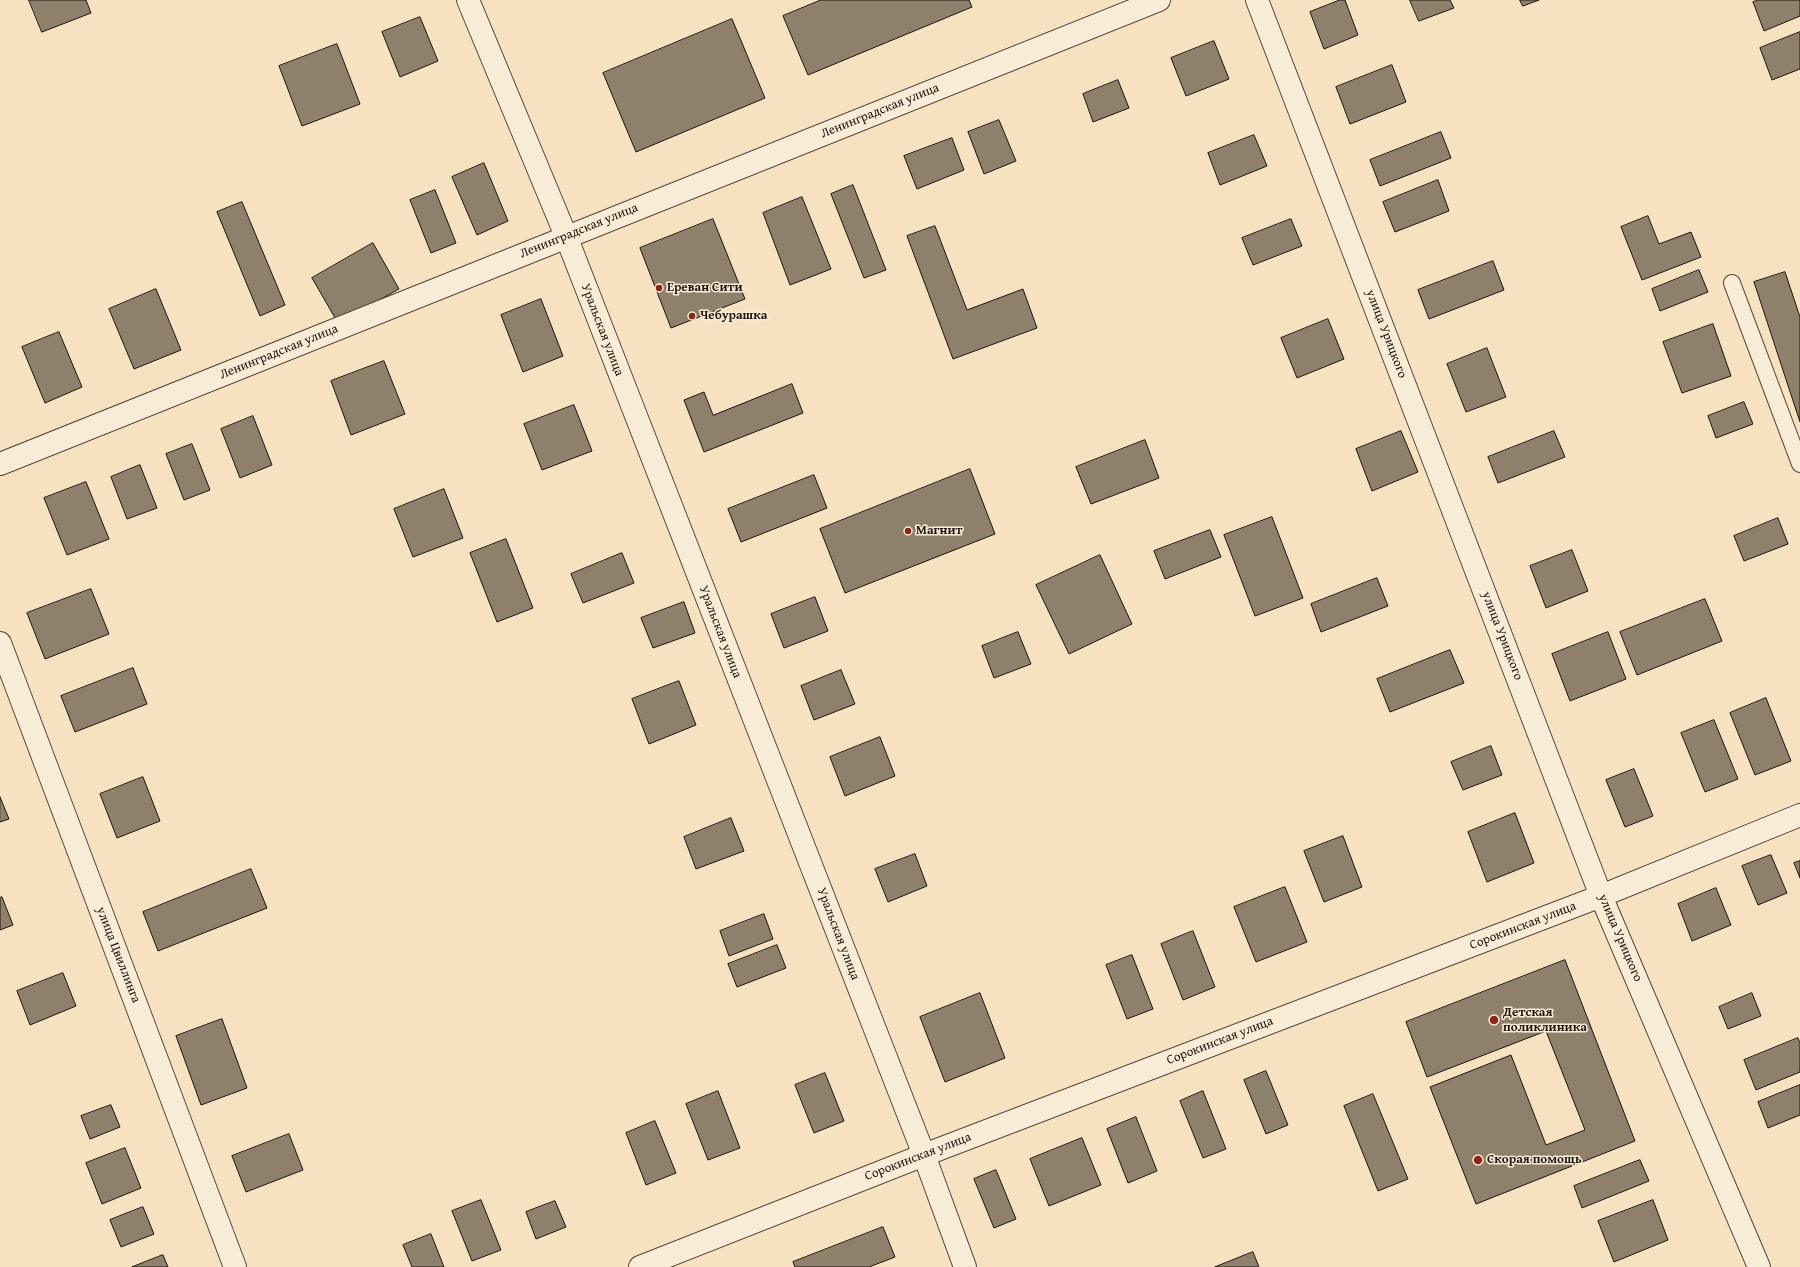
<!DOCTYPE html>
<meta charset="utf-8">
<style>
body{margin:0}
canvas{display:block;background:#f6e2c1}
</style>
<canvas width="1800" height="1267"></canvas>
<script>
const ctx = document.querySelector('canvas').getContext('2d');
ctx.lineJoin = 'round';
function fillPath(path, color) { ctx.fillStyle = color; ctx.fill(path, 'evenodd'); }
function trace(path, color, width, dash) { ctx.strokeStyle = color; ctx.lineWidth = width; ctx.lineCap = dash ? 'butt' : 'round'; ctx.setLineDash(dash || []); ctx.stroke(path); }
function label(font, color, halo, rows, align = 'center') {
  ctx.font = font + ' "Gentium Book Plus",serif'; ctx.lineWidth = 3; ctx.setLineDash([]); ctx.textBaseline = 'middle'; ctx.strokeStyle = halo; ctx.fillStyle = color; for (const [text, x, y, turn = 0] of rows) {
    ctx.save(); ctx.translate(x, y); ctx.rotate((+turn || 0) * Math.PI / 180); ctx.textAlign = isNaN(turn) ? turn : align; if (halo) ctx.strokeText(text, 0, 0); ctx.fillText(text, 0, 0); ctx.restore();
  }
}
const building = new Path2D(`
 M29,0H86L91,13L42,32Z
 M821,0H969L972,7L808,75L783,16Z
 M1340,0H1345L1358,35L1324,49L1310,12Z
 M1410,0H1450L1454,8L1419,21Z
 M1520,0H1539L1523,6Z
 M1759,0H1800V16L1764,31L1753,2Z
 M420,17L438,61L400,77L382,32Z
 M732,19L765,98L636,152L603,73Z
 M1800,32V69L1772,80L1760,48Z
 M1214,41L1229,79L1186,96L1171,58Z
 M337,44L360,104L302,126L279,66Z
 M1392,65L1406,102L1350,124L1336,87Z
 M1118,80L1129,108L1093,122L1083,94Z
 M999,120L1016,161L984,174L968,132Z
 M1441,132L1451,158L1380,186L1370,160Z
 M1254,135L1267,166L1220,185L1208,153Z
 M952,138L964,170L917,189L904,156Z
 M484,163L508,221L477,235L452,177Z
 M1438,180L1449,211L1395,232L1383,202Z
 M853,185L886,270L864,278L831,194Z
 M435,190L456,243L431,253L410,200Z
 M802,197L831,269L790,285L763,213Z
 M242,202L285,305L260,316L217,212Z
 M1648,216L1659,244L1691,232L1701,257L1642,280L1621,227Z
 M713,219L745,299L671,328L640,248Z
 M1291,219L1302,246L1253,265L1242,238Z
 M935,226L967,310L1023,289L1037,328L953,359L907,236Z
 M373,243L399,289L338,323L312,278Z
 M1493,261L1504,290L1429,319L1418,290Z
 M1699,270L1708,292L1660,311L1652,289Z
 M1785,272L1800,317V422L1754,282Z
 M156,289L181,350L134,369L109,309Z
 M541,299L563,356L523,372L501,315Z
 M1328,319L1344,359L1297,378L1281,338Z
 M1713,324L1731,376L1682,393L1663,342Z
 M59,332L82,387L45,403L22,347Z
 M1487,348L1506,397L1466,412L1447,364Z
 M384,361L405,414L351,435L331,381Z
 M792,384L803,413L704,452L684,400L704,392L713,415Z
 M1744,402L1753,424L1716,438L1708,416Z
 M574,405L592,451L542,470L524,424Z
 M253,416L272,465L240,478L221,429Z
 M1401,431L1418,472L1372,491L1356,449Z
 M1554,431L1565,457L1498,483L1488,457Z
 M1145,440L1159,478L1091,504L1076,467Z
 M192,444L210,490L184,500L166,454Z
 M140,465L157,508L127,519L111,477Z
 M970,469L995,534L845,593L820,529Z
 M814,475L827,508L741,542L728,509Z
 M86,482L109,539L67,555L44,498Z
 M444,489L463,538L413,557L394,509Z
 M1272,517L1303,598L1255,616L1224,535Z
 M1778,518L1788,544L1744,561L1734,536Z
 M1210,530L1221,557L1165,579L1154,551Z
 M506,539L533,608L497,622L470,553Z
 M1572,550L1588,591L1546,608L1530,566Z
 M622,553L634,583L583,603L571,574Z
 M1100,555L1132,624L1069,654L1036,585Z
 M1377,578L1388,606L1321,632L1311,604Z
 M91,589L109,634L45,659L27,613Z
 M815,597L828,631L784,648L771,614Z
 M1705,599L1722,641L1637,675L1620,632Z
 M684,602L695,633L653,648L641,618Z
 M1018,632L1031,664L994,678L982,646Z
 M1608,632L1626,679L1570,701L1552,654Z
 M1450,650L1464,683L1390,712L1377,679Z
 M133,668L147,704L75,732L61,696Z
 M841,670L855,704L814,720L801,686Z
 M679,681L696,725L649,744L632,699Z
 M1766,698L1791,761L1755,775L1730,713Z
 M1714,720L1738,779L1705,792L1681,733Z
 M880,737L895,776L845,796L830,757Z
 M1491,746L1502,775L1463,790L1451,762Z
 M1634,769L1653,816L1625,827L1606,780Z
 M143,777L160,821L117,838L100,794Z
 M0,797L9,819L0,822Z
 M1515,813L1534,863L1487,882L1468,832Z
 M731,818L744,851L696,869L684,837Z
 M1343,836L1362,887L1324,902L1304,851Z
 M915,854L927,886L888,902L875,869Z
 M1771,855L1787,893L1758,905L1742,866Z
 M1800,861V878L1794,863Z
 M251,869L267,908L158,951L143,912Z
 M1285,887L1307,942L1256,962L1234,907Z
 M1716,888L1731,925L1692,941L1678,904Z
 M2,897L13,925L0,930V898Z
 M764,914L773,939L729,956L720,931Z
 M1193,931L1215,987L1183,1000L1161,944Z
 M777,945L786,968L737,987L728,964Z
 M1132,955L1153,1009L1127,1019L1106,965Z
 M1565,960L1635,1141L1476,1204L1430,1087L1511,1055L1546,1145L1585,1130L1546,1031L1427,1077L1406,1022Z
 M63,973L76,1006L30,1025L17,991Z
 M980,993L1005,1058L945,1082L920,1017Z
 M1752,993L1761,1016L1728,1029L1719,1007Z
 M222,1019L247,1088L201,1105L176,1036Z
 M1798,1038L1800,1043V1072L1756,1090L1744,1060Z
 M1266,1071L1288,1125L1266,1134L1244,1080Z
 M825,1073L844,1121L814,1133L795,1085Z
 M1800,1085V1115L1768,1128L1758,1102Z
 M718,1091L740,1148L708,1160L686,1104Z
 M1203,1091L1226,1149L1203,1158L1180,1101Z
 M1373,1094L1408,1179L1378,1191L1344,1106Z
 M111,1105L120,1127L90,1139L81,1116Z
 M1136,1117L1157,1171L1128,1183L1107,1129Z
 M655,1121L676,1173L646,1185L626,1133Z
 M289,1134L303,1170L246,1192L232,1156Z
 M1082,1138L1101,1185L1049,1206L1030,1159Z
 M125,1148L141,1188L102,1204L86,1163Z
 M1640,1160L1649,1181L1582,1208L1574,1186Z
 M996,1170L1016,1219L994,1228L974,1179Z
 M481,1200L501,1250L472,1261L452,1211Z
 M1653,1200L1668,1240L1614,1262L1598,1221Z
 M555,1201L566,1227L536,1239L526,1212Z
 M143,1207L154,1234L121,1247L110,1220Z
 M883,1227L895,1257L869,1267H795L793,1262Z
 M431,1234L444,1267H412L403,1245Z
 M1253,1252L1259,1267H1215Z
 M163,1255L168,1267H132Z`);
fillPath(building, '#8f806b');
trace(building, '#1f150d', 1);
const service = new Path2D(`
 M1732,283L1800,464`);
const minor = new Path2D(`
 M1257,0L1601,896L1759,1267
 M0,464L1159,0
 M640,1267L924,1155L1601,896L1800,815`);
const tertiary = new Path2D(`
 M468,0L566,236L924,1155L965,1267
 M0,643L235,1267`);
trace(service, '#55483a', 18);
trace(minor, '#55483a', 24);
trace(tertiary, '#55483a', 24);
trace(service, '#f9ecd7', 16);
trace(minor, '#f9ecd7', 22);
trace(tertiary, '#f9ecd7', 22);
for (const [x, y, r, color] of [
 [659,288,4,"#8f2418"],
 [692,316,4,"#8f2418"],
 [908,531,4,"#8f2418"],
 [1494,1020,5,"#8f2418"],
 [1478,1160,5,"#8f2418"]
]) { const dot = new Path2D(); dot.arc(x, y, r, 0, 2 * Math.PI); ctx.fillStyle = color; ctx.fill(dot); trace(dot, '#f9ecd7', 1.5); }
label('13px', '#1f150d', '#f9ecd7', [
 ["Ленинградская улица",880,111,-22],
 ["Ленинградская улица",579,231,-22],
 ["Уральская улица",602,330,69],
 ["улица Урицкого",1386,334,69],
 ["Ленинградская улица",279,352,-22],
 ["Уральская улица",720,632,69],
 ["улица Урицкого",1502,636,69],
 ["Сорокинская улица",1523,926,-21],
 ["Уральская улица",838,934,69],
 ["улица Урицкого",1620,938,67],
 ["улица Цвиллинга",118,955,69],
 ["Сорокинская улица",1220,1041,-21],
 ["Сорокинская улица",918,1157,-21]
]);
label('bold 13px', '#1f150d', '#f9ecd7', [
 ["Ереван Сити",667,288],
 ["Чебурашка",700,316],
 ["Магнит",916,531],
 ["Детская",1503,1013],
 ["поликлиника",1503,1028],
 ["Скорая помощь",1487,1160]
], 'left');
</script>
